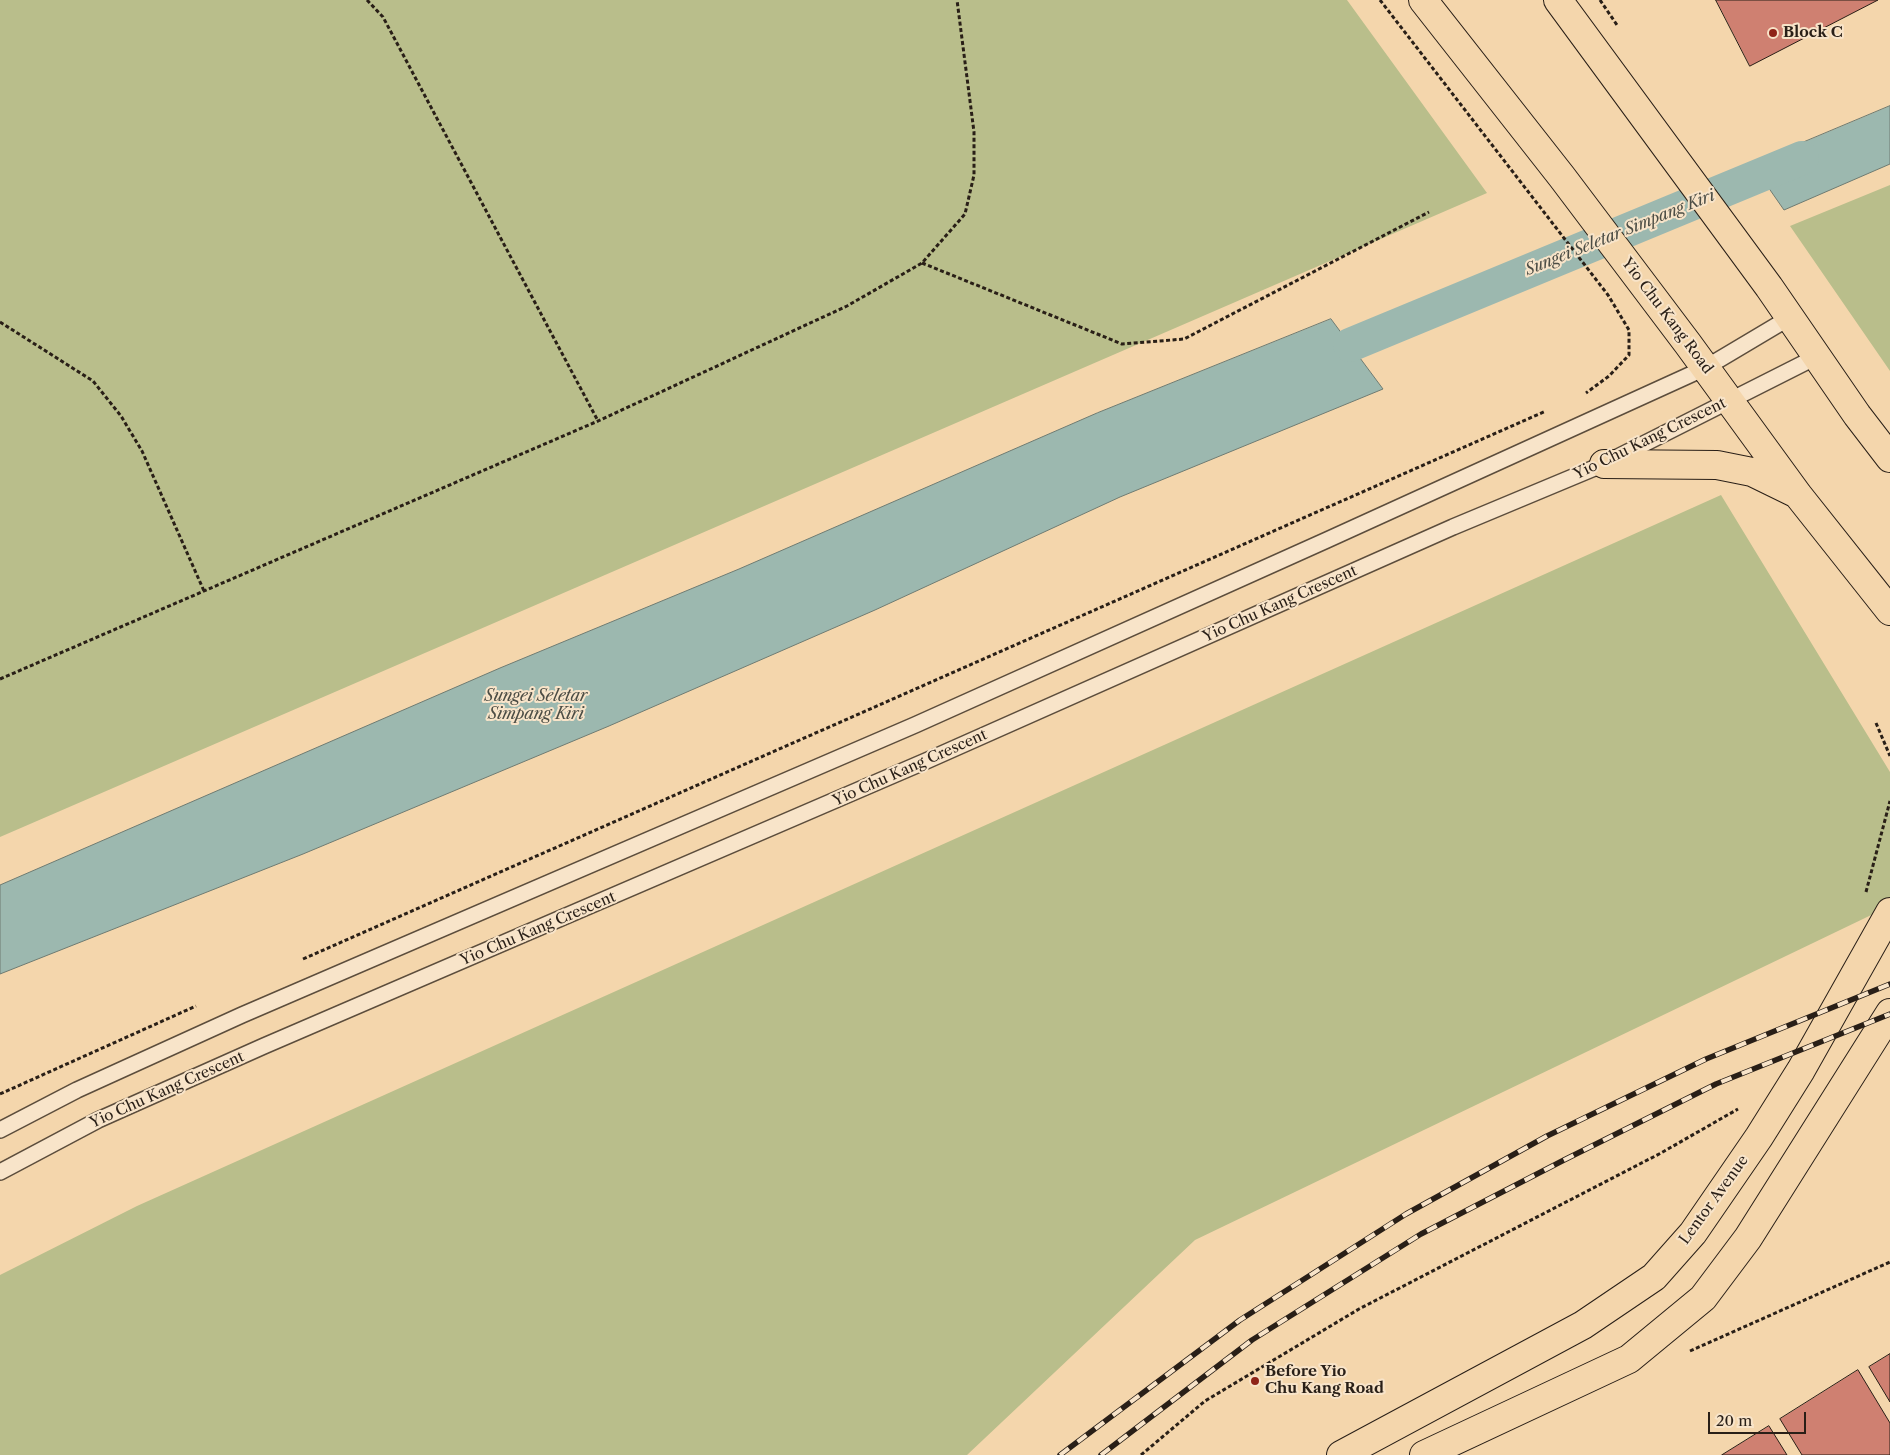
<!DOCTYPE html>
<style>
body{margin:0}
#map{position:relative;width:1890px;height:1455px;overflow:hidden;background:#f4d6ac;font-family:"Libre Caslon Text",serif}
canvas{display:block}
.scale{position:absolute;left:1708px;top:1412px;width:98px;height:22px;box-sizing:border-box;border:2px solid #291f17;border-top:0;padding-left:6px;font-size:15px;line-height:18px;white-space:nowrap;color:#291f17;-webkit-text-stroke:4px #f8e4c9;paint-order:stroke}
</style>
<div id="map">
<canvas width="1890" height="1455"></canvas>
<div class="scale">20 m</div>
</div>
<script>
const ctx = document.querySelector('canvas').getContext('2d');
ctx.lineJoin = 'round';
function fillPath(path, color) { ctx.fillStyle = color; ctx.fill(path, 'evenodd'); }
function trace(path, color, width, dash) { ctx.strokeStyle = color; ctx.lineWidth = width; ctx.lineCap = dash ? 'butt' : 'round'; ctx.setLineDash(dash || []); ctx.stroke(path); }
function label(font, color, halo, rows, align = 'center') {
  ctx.font = font + ' "Libre Caslon Text",serif'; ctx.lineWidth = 4; ctx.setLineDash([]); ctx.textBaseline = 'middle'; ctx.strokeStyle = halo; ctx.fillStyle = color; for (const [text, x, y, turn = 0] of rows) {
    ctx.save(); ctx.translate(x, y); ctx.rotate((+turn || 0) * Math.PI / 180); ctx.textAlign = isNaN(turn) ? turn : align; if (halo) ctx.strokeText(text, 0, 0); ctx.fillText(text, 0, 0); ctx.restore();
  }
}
fillPath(new Path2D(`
 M0,0H1347L1487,193L0,837Z
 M1890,185V371L1790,226Z
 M1721,495L1890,772V906L1195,1240L967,1455H0V1275L137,1206Z`), '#b9be8b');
const water = new Path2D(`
 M1890,106V164L1784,210L1752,164Z
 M1331,319L1383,389L1120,497L875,610L609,726L303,854L0,974V885L500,668L739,569L1097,413Z`);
fillPath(water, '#9cb8af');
trace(water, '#6e7b72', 1);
trace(new Path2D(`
 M1350,345L1802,158`), '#9cb8af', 34);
const building = new Path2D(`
 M1716,0H1878L1750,66Z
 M1890,1354V1402L1869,1367Z
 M1858,1370L1890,1423V1455H1802L1780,1419Z
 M1769,1426L1787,1455H1722Z`);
fillPath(building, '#cf8071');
trace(building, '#291f17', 1);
const service = new Path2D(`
 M0,1130L77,1090L242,1015L915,725L1327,540L1705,368L1789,318
 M0,1172L98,1120L264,1046L926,761L1453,527L1604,464L1816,357`);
const primary = new Path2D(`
 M1423,0L1562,177L1688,344L1798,495L1890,611
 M1558,0L1769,287L1857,415L1890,458
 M1604,464L1717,465L1752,472L1795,493
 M1341,1455L1583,1325L1654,1277L1693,1233L1759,1137L1801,1070L1890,912
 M1424,1455L1629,1359L1703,1298L1748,1238L1890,1013`);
trace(service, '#5c4d3c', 18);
trace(primary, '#291f17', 30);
trace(new Path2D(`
 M367,0L383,17L598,421
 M1380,0L1608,295L1629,330V355L1609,376L1586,393
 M1600,0L1617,25
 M922,263L1122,344L1184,339L1429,212
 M0,322L93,381L121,416L142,451L204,591
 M0,679L598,421L847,306L922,263L965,214L974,175V132L957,0
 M1876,723L1890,756
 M1866,892L1890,801
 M303,959L1546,411
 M0,1094L196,1006
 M1690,1351L1890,1262
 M1141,1455L1205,1401L1359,1309L1661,1153L1738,1109`), '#291f17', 3, [4, 2.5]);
trace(service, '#f8e4c9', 15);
trace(primary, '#f4d6ac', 28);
const rail = new Path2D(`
 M1060,1455L1240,1320L1406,1214L1547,1136L1706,1059L1890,984
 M1101,1455L1252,1340L1421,1234L1564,1160L1716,1084L1890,1014`);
trace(rail, '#291f17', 5.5);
trace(rail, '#f8e4c9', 4, [11]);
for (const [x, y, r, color] of [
 [1773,33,5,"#8f2418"],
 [1255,1381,5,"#8f2418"]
]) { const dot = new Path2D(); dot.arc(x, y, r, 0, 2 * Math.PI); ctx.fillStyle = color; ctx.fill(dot); trace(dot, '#f8e4c9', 2); }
label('bold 15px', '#291f17', '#f8e4c9', [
 ["Block C",1783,33],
 ["Before Yio",1265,1372],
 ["Chu Kang Road",1265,1389]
], 'left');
label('15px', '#291f17', '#f8e4c9', [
 ["Yio Chu Kang Road",1667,316,53],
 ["Yio Chu Kang Crescent",1650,439,-26],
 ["Yio Chu Kang Crescent",1280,604,-24],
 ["Yio Chu Kang Crescent",910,768,-24],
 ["Yio Chu Kang Crescent",538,929,-23],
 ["Yio Chu Kang Crescent",167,1090,-24],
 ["Lentor Avenue",1714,1200,-54]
]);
label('italic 16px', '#4c4d45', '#f8e4c9', [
 ["Sungei Seletar Simpang Kiri",1620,233,-22],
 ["Sungei Seletar",536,696],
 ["Simpang Kiri",536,714]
]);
</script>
